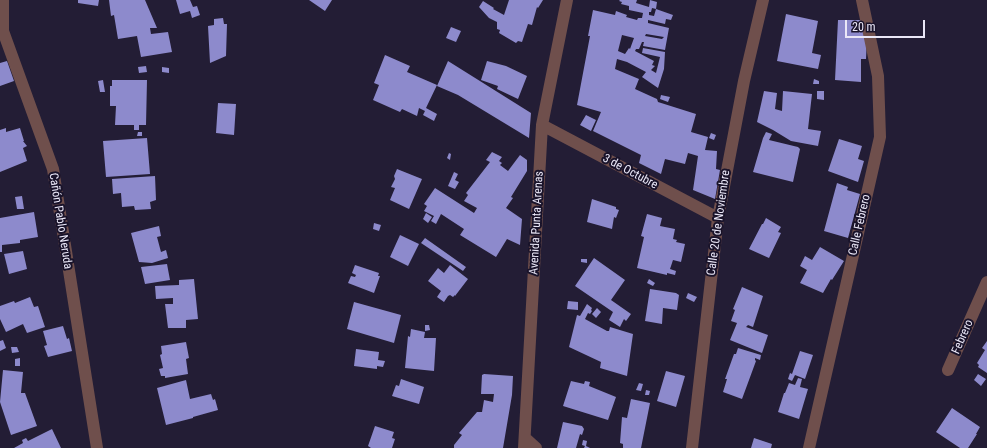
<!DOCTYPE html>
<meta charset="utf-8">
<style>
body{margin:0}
#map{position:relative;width:987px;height:448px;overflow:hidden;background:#231d35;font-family:"Roboto Condensed",sans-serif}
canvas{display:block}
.scale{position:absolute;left:845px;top:20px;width:80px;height:18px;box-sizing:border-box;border:2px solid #eae7f7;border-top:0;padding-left:5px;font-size:12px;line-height:14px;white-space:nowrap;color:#eae7f7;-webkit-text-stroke:3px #19132a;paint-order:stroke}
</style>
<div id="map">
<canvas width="987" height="448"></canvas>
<div class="scale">20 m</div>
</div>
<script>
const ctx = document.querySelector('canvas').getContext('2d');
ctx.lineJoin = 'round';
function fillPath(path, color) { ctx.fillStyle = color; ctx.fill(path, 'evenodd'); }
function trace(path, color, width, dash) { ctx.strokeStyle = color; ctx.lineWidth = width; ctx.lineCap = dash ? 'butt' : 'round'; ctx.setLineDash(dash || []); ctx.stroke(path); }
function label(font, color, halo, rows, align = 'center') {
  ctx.font = font + ' "Roboto Condensed",sans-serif'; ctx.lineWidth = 4; ctx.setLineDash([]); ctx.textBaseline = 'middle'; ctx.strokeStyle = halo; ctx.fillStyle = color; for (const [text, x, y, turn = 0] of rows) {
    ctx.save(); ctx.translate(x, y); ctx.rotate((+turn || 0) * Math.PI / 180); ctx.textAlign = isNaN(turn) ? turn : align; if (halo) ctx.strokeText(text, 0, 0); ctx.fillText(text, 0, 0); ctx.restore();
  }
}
fillPath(new Path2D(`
 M78,0H99L98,6L78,3Z
 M109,0H145L157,28H150L151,34L168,32L172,52L141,57L137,36L118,39L114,15L111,16Z
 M176,0H190L193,7L197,6L200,15L192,18L190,11L180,14Z
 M309,0H332L325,11Z
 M509,0H543L538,8L537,7L532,25L528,24L522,42L518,41L516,43L499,33L500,30L497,29V22L489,18L479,7L483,1L494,8L493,9L504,15Z
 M620,0H637L636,3L649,7L650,0L657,2L656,9L652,8L651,12H649V15L654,16L656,9L673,15L671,20L666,19L665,24L648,20V23L669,28L665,50L643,46L644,42H642L639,49H636L635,51L654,61L652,65L655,66L651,70L656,73L660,57L642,53L643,48L665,52L664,69L658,88L642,77L646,72L627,62L617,59L615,69L639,79L635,89L657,99L658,102L696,114L691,132L708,137L705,150L717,151L716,169L720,170L715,199L693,190L698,156L688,153L685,164L665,159L661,174L639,163L641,155L593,131L601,112L577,105L590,36H588L593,10L615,15L616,11L627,15L626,17L637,20L638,18H642L643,13L629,10V6L621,4L622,2L619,1ZM646,34L664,37L662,39L645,36ZM622,35L634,38L630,49L629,48L625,54L618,51Z
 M786,14L818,21L812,53L821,55L818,69L777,61Z
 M223,18L224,24H227L226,56L210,63L208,26L214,25V19Z
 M838,20H861V29H865L867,38L866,59H861V82L835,80Z
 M451,27L461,31L456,42L446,38Z
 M385,55L410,66L407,72L437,85L426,108L437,114L434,121L423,115L425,111L419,108L417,116L402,109L400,112L373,100L379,85L374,83Z
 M7,61L14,81L0,86V63Z
 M448,61L531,113L529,138L458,95L437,86Z
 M487,61L506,66L527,76L518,99L497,89L498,86L481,80Z
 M146,66L147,72L139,73L138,67Z
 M162,67L169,68V73L162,72Z
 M814,79L819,81V84H813Z
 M103,80L105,92H100L98,81Z
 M112,80H147L146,125H139V130H134V125H115L116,106H110V86H112Z
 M764,91L777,93L775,109L782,111L783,91L812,94L808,129L821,131L818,146L791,141L773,130L757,122Z
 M817,91H824V100L817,99Z
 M661,95L670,97L668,102L660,99Z
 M218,103L236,104L234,135L216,133Z
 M586,115L596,120L591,131L580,125Z
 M6,128V132L20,128L24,141H23L27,146L23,148L27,161L0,172V130Z
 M138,132H142V136H137Z
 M766,132L772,134L769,140L798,147L800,149L793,182L753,172L763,138Z
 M711,133L716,135L714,140L709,138Z
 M147,138L150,174L106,177L103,141Z
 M839,139L862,146L858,159L864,161L858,182L828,171Z
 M492,152L502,157L499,161L502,163L500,165L508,171L520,155L527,160V171L511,197L513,198L506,208L522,219L520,245L507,239L496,257L460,235L464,229L441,214L436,224L431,221L434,216L424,211L427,206L424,204L435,188L474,213L477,208L464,201L468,195L466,193L490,162L486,160Z
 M449,153L451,154L450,160L447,158Z
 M397,169L422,179L409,209L390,200L395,188L391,187L395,179L394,176Z
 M454,172L458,174L455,180L459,182L455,189L448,186Z
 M155,176L156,200L150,202L151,209L135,210L134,206L122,207L121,193L113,194L112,179Z
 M837,183L848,187L847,190L860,194L848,238L824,231Z
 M22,196L24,209H17L15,197Z
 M592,199L616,207V209L619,210L616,218L614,217L612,229L587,222Z
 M34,212L38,237L20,240V243L2,245V252H0V218Z
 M426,213L432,217L428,223L423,219Z
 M647,214L662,218L660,226L675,229L673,239L677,240L676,242L685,244L681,262L673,260L670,269L676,271L675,275L667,273V275L637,268L644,237L641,236Z
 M766,218L781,227L778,232L781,233L769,258L749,249L762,224H763Z
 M374,223L381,225L379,231L373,229Z
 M159,226L161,236L157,237L161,252L166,250L168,258L152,263L139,262L131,233Z
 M400,235L419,244L408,266L390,257Z
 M425,238L466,267L463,271L421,243Z
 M820,247L844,261L832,280L831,279L823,293L800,283L807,270L800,266L805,256L812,260Z
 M23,251L27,269L9,274L4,254Z
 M594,258L625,280L611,300L631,314L626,321L624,319L620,327L609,320L613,312L575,286Z
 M581,259H587V263L581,262Z
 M167,264L170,280L145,284L141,267Z
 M355,265L379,273L378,276H380L374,293L348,283L351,276L355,277L356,275L352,273Z
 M450,265L468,279L455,296V295L453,297L450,295L448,296L444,302L437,297L441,291L428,281L438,268L444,273Z
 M194,279L198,319L186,320V328H168L165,304H173V298L156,299L155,286L179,285V280Z
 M649,279L655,283L653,286L647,283Z
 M742,287L763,296L753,327L748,325L746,327L768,335L762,353L730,340L737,323L731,321L735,310L733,309Z
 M650,289L676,293L679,295L677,310L663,308L662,324L645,321Z
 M688,293L697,297L694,302L686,298Z
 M30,297L34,307L38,306L45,327L27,333L23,324L6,332L0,319V306L14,301L15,303Z
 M568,301L578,302V310L567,309Z
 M354,302L401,315L394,343L347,329Z
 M587,304L592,308L591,310L592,311L590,314L588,313L585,319L607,331H609L610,327L633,334L627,376L600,368L601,362L569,347L577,315L580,316Z
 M597,308L601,312L596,318L592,314Z
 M425,325H429L430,330L425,331Z
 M63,326L67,339L69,338L72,351L48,357L44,346L47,345L43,331Z
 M411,329L425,332L424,338H436L434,371L405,368L408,336L410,337Z
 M3,340L6,348L0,351V341Z
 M987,341V373L978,367L979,365L977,363L985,350L982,348Z
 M186,342L189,358L186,359L188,374L165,378V376H161L159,369L163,368L160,355L162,354L161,346Z
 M11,347H17L19,352L12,353Z
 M738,348L761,355L760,360L755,358V360L756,361L742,399L723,392L727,379H725L734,354H736Z
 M356,349L379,352L378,360L385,361L383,367L377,366V369L354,366Z
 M800,351L813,355L805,379L795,375L792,381L788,379L790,373L792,374Z
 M20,358V366H15V359Z
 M3,370L23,372L21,393H25L37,426L11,435L0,402Z
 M666,371L685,376L676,407L657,401Z
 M484,374L513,376L512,395L503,448H454V445L462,435L459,433L477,412H482L484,400L493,402L494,394H481L482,375Z
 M978,374L986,379L981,386L974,380Z
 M798,378L802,379L800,387L808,389L799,419L778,412L784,393H785L789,383L795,385Z
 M401,379L424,387L419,404L392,396L396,385L399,386Z
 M186,380L190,399L211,394L213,400L215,399L218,410L193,417V418L166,425L157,388Z
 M571,381L584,384L585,381L590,382L589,386L616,397L608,420L563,406Z
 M639,383L643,384L641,391L636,390Z
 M646,390L650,391L649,395H645Z
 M631,399L650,403L641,448H623V444L620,443L622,417L627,418Z
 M952,408L980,427L976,434H977L968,448H960L936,432Z
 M563,422L582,426L584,429L582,435L580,434L576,448H557Z
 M375,426L394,432L392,438L395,439L392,448H371L368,446Z
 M52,429L61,448H14L23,443L22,440L26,438L28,441Z
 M754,438L772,444L771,448H751Z
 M583,440L587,441L586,446L590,448H584L585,446L582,445Z`), '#8d8acc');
trace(new Path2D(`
 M3,0V31L53,169L97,448
 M542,125L718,218
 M948,370L987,282
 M525,438L536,448
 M524,448L542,125L567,0
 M692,448L718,218L744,81L763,0
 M809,448L880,137L878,76L862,0`), '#6f4f4c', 12);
label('12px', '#eae7f7', '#19132a', [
 ["3 de Octubre",630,172,28],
 ["Cañón Pablo Neruda",60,221,81],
 ["Avenida Punta Arenas",537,223,-87],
 ["Calle 20 de Noviembre",719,223,-82],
 ["Calle Febrero",860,225,-77],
 ["Febrero",963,337,-66]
]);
</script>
